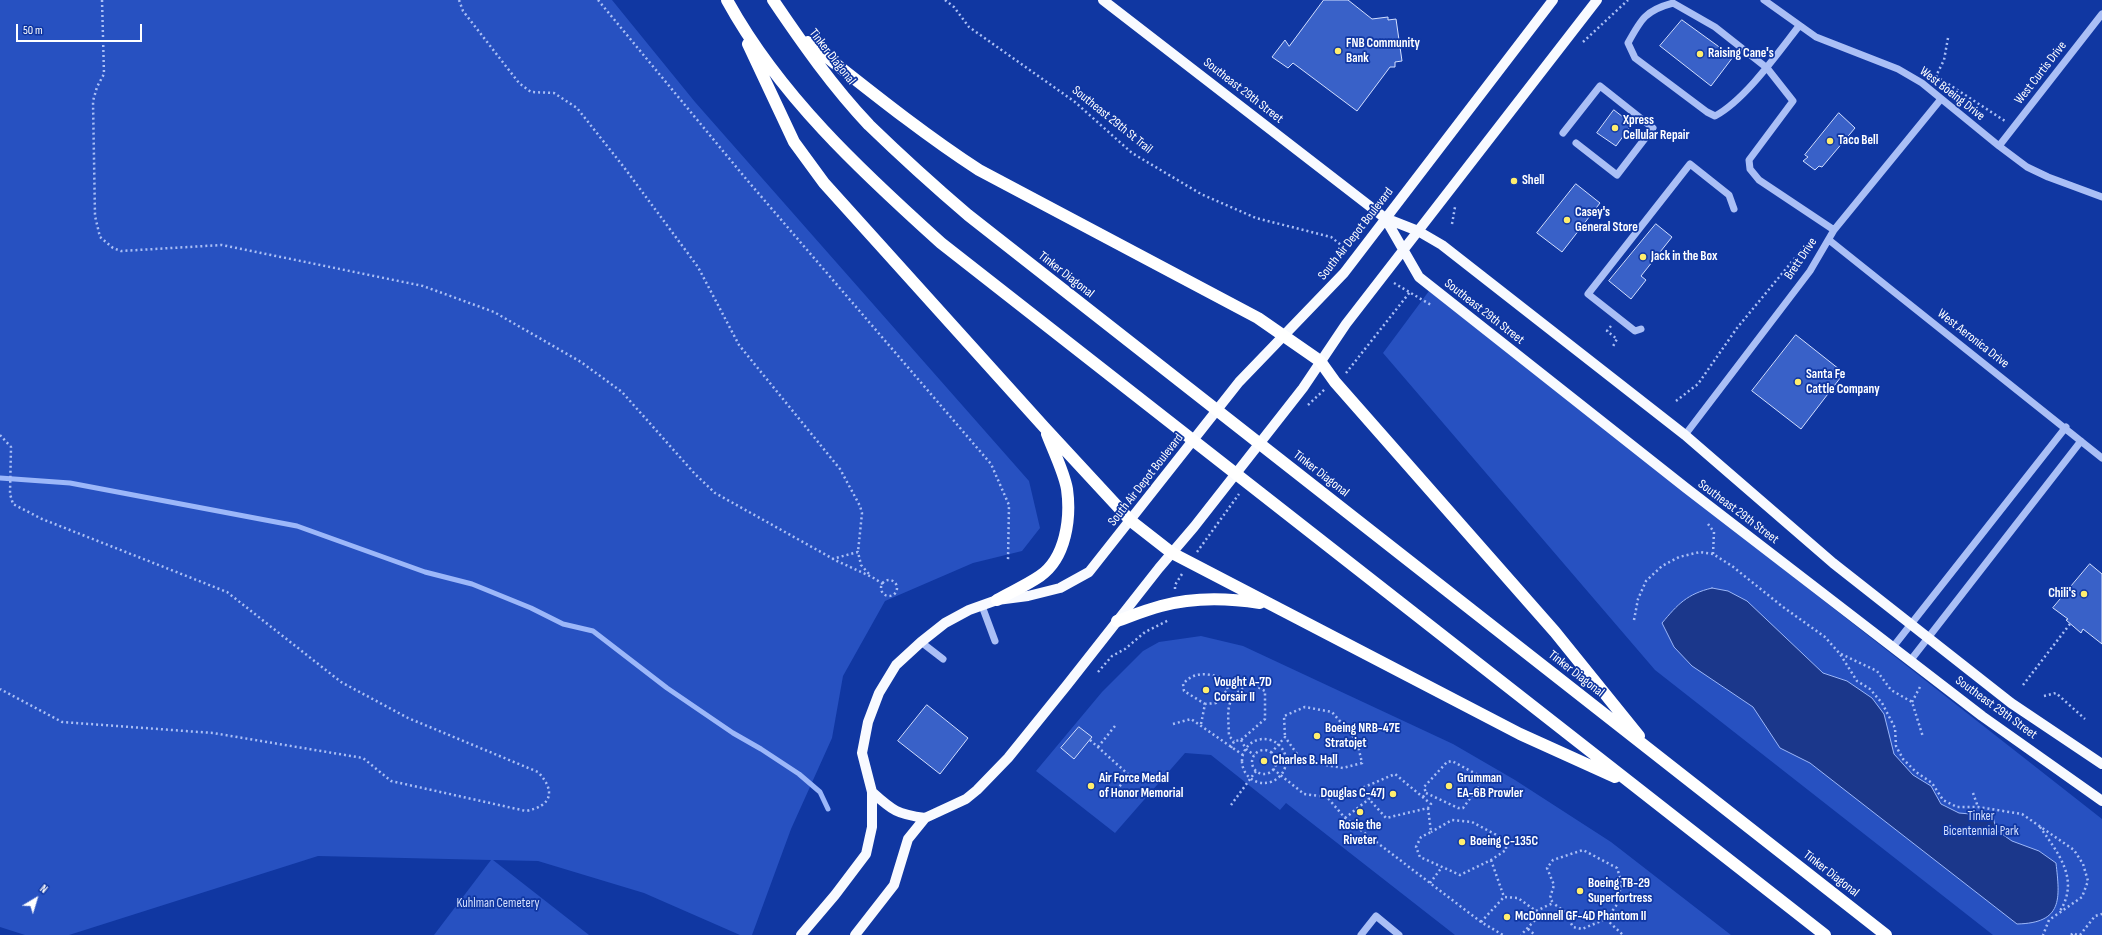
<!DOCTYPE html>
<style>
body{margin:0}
#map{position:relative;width:2102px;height:935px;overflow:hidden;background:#1037a2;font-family:"Sofia Sans Condensed",sans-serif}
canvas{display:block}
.north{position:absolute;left:16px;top:879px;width:40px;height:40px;-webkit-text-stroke:3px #1037a2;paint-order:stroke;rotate:38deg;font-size:11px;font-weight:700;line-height:16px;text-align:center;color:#fff}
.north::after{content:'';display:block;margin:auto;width:14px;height:18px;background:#fff;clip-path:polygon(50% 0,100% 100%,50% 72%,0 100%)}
.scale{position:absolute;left:16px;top:24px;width:126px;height:18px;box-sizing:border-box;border:2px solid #fff;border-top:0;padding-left:5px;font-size:12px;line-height:14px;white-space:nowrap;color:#fff;-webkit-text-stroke:3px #1037a2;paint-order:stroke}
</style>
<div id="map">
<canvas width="2102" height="935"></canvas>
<div class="north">N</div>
<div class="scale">50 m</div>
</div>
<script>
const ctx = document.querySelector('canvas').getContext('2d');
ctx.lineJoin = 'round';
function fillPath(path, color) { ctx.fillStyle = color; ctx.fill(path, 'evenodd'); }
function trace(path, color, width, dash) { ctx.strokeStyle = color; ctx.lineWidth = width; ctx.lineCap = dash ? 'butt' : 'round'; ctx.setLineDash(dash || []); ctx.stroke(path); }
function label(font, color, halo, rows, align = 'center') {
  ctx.font = font + ' "Sofia Sans Condensed",sans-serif'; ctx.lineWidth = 3.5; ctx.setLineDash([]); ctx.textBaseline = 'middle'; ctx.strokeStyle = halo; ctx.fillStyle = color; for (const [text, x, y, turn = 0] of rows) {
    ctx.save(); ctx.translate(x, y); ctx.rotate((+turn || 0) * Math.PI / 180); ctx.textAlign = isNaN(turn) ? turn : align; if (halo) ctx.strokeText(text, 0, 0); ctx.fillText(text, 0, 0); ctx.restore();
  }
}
fillPath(new Path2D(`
 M0,0H612L695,102L1029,481L1040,528L1022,551L973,563L885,601L843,676L832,738L791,829L752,935H740L644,893L538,861L493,860L589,935H434L491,860L318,856L69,935H25L0,927Z
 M1429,291L2102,819V935H1993L1655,670L1383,353Z
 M1201,636L1243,646L1453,744L1515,780L1611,842L1731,935H1455L1286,803L1280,810L1211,755L1185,753L1115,833L1036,771L1102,692L1143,651L1159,642Z`), '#2751c1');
const water = new Path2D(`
 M1712,588L1728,591L1747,601L1823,673L1847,681L1872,698L1884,714L1894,754L1913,775L1931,786L1941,804L1959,813L1993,816L1996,830L2012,841L2039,851L2056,863C2060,899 2063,923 2017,924L1810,763L1780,748L1753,707L1692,666L1674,647L1662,623C1678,604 1687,594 1712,588Z`);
fillPath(water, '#1b378b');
trace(water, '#9cb7f9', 1);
trace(new Path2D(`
 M0,478L70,483L297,526L425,572L472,584L531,608L563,624L593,631L667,688L733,733L761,749L799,774L820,792L828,809`), '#9cb7f9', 5);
const building = new Path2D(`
 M1324,0H1348L1372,19L1388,17V20L1396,19L1402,61L1395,62V67H1390L1357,111L1293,63L1288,68L1272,57L1285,40L1289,46Z
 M1682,20L1733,57L1711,86L1660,46Z
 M1614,110L1632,124L1616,146L1597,133Z
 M1839,113L1855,128L1822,167L1819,166L1815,170L1803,161L1808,157L1805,155Z
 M1576,184L1600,203L1562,252L1537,233Z
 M1656,224L1672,237L1641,276L1646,280L1631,299L1609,281Z
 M1796,335L1844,373L1801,429L1752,391Z
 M2090,564L2102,574V644L2083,629L2081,633L2066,620L2068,619L2053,608Z
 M927,705L968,738L940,774L898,741Z
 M1079,727L1092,737L1074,759L1061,748Z`);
fillPath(building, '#3961c8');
trace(building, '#d3dffe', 1);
trace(new Path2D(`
 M102,0L104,74L97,87L93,101L95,216L100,237L113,248L121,251L222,245L423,286L494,312L581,362L622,392L695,474L715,493L837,561L872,577L883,584
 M459,0L463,11L519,83L531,92L554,93L577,108L623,166L698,267L739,345L840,469L860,506L862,513L858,552
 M598,0L747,180L991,464L1009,505L1008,561
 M945,0L954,7L969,27L1075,102L1132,153L1201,194L1256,218L1331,237L1346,249
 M1948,38L1944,60L1936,76L2005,121
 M1583,42L1628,0
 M1452,224L1455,207
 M1394,283L1431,305
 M1611,326L1607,331L1617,339L1612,348
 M1346,373L1410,292
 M1676,401L1698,384L1737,328L1804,247
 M1308,405L1325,389
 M0,435L11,447L10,494L13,504L42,519L227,592L341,682L408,718L538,772C556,791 552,806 526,811L391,781L363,758L213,733L62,722L0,689
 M1708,524L1714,532L1713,554
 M1197,552L1239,494
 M832,559L858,552L861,565L870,575
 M881 588a8 8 0 1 1 16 0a8 8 0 1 1-16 0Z
 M1175,589V585L1182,574
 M1634,620L1638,599L1646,581L1662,566L1679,557L1700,552L1713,554L1732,566L1783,607L1825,637L1840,654L1857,681L1870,689L1882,703L1895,728L1896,746L1903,759L1916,772L1932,783L1943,800L1957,807H1978L2022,814L2074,850L2083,864L2088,881L2082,897L2049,920L2043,935
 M1841,654L1877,671L1891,690L1912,702L1923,737
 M1098,672L1112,656L1125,649L1145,632L1169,620
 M2023,685L2070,624
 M2044,696L2056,693L2085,719
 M1912,702L1921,685
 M1173,724L1191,719L1243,755
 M1201,724L1205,704L1216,703L1228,689L1222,678C1208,673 1194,671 1183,684L1184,691L1205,704
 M1242 761a22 22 0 1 1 44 0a22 22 0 1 1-44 0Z
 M1090,740L1129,775L1114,793
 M1241,740L1246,749L1254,755
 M1098,747L1115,726
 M1231,748L1234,741L1241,740L1265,719V691L1250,683C1224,700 1228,707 1229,736L1234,741
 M1252 762a12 12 0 1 1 24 0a12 12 0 1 1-24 0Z
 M1271,753L1285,737L1302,761L1343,768L1362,763L1357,741L1332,712L1305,707L1284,716L1285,737
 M1273,769L1304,794L1327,797L1345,818L1481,922L1503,935
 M1973,793L1978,807
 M1423,797L1426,793L1458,808H1463L1480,785L1478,775L1452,761L1447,762L1424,787L1426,793
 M1231,805L1256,771
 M1428,808L1431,832L1421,837L1416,847L1420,857L1460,875L1491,860L1506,850V840L1472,822L1452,820L1431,832
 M1345,818L1369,799L1362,788L1395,774L1431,804L1428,808L1386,818L1369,799
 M2040,827C2058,853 2080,879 2060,911
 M1491,860L1504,897
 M1430,883L1442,867
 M1536,911L1553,903L1550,898L1554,885L1547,868L1553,860L1583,850L1617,868L1622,883L1616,906L1606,919L1582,929L1573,927L1565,912L1553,903
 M1606,919L1623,935
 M1481,922L1504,897L1518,898L1536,911V919L1521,935
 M1528,929L1535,935
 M2071,935L2073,933L2077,935
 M2080,935L2095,916L2102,914`), '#aabff6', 2.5, [2, 3]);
trace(new Path2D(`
 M1764,0L1816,37L1898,69L1922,83L1999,146L2027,167L2048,177L2102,197
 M1799,26C1778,53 1745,100 1715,116L1707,112L1635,58L1628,43C1641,19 1646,10 1673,3L1715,27L1767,68L1793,101L1749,160L1750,169L1759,180L1834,230
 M1563,133L1600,86L1653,128L1617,175L1576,143
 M1999,146L2102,14
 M1829,240L2102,458
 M1641,329L1635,331L1588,294L1690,164L1729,195L1734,209
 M1685,435L1810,271L1834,230L1941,99
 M982,606L995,641
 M921,642L943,659
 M1893,647L2066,427
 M1910,661L2081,441
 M1361,935L1376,916L1399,935`), '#aabff6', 7);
trace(new Path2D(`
 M1103,0L1385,218L1418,231L1442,245L1685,435L1833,563L2011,703L2102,764
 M1385,218L1419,277L1686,488L1982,716L2102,801
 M872,792C893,811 897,814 925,818
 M801,935L835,895L866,854L872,827V792L862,753L868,722L879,693L896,665L921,642L945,623L969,610L997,600L1028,596L1060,588L1089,572L1239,382L1344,273L1553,0
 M855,935L894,885L908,839L925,818L966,799L977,790L1008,758L1067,685L1159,568L1194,527L1303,388L1346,324L1597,0`), '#f8faff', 10);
trace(new Path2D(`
 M727,0C779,95 861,171 941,243L1825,935
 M773,0C802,43 833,87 869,125C901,156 934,186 968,215L1886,935
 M808,42C864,86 919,131 979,170L1258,318L1320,361L1335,382L1555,632L1639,736
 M748,44L794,142L824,183L1044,427L1131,521L1172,553L1520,734L1615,777
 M997,600C1011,592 1027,585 1040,576C1066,558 1071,518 1067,489C1064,472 1053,450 1047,434
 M1117,621C1131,616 1146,610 1161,606C1193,597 1228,598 1260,603`), '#fff', 12);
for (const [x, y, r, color] of [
 [1338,51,4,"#ffee6e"],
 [1700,54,4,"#ffee6e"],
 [1615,128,4,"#ffee6e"],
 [1830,141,4,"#ffee6e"],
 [1514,181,4,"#ffee6e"],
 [1567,220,4,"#ffee6e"],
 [1643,257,4,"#ffee6e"],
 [1798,382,4,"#ffee6e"],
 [2084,594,4,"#ffee6e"],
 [1206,690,4,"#ffee6e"],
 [1317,736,4,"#ffee6e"],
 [1264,761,4,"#ffee6e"],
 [1091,786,4,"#ffee6e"],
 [1449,786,4,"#ffee6e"],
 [1393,794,4,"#ffee6e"],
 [1360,812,4,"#ffee6e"],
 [1462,842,4,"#ffee6e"],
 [1580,891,4,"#ffee6e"],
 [1507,917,4,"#ffee6e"]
]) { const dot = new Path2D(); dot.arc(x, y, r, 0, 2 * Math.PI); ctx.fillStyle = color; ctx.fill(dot); trace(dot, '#1037a2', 1.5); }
label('bold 13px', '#fff', '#1037a2', [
 ["FNB Community",1346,44],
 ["Bank",1346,59],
 ["Raising Cane's",1708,54],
 ["Xpress",1623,121],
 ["Cellular Repair",1623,136],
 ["Taco Bell",1838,141],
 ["Shell",1522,181],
 ["Casey's",1575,213],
 ["General Store",1575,228],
 ["Jack in the Box",1651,257],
 ["Santa Fe",1806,375],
 ["Cattle Company",1806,390],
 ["Chili's",2076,594,"right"],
 ["Vought A-7D",1214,683],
 ["Corsair II",1214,698],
 ["Boeing NRB-47E",1325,729],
 ["Stratojet",1325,744],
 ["Charles B. Hall",1272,761],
 ["Air Force Medal",1099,779],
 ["of Honor Memorial",1099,794],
 ["Grumman",1457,779],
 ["EA-6B Prowler",1457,794],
 ["Douglas C-47J",1385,794,"right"],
 ["Rosie the",1360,826,"center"],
 ["Riveter",1360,841,"center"],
 ["Boeing C-135C",1470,842],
 ["Boeing TB-29",1588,884],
 ["Superfortress",1588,899],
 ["McDonnell GF-4D Phantom II",1515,917]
], 'left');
label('13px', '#fff', '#1037a2', [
 ["Tinker Diagonal",832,57,52],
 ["West Curtis Drive",2041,73,-52],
 ["Southeast 29th Street",1243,91,38],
 ["West Boeing Drive",1952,94,38],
 ["Southeast 29th St Trail",1112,120,39],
 ["South Air Depot Boulevard",1356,234,-52],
 ["Brett Drive",1801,259,-56],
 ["Tinker Diagonal",1066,275,38],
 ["Southeast 29th Street",1484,312,38],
 ["West Aeronica Drive",1973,339,38],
 ["Tinker Diagonal",1321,474,38],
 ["South Air Depot Boulevard",1146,480,-52],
 ["Southeast 29th Street",1738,512,37],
 ["Tinker Diagonal",1576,674,38],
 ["Southeast 29th Street",1996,708,36],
 ["Tinker Diagonal",1831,874,38]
]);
label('13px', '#d3dffe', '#1037a2', [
 ["Tinker",1981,817],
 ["Bicentennial Park",1981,832],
 ["Kuhlman Cemetery",498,904]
]);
</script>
